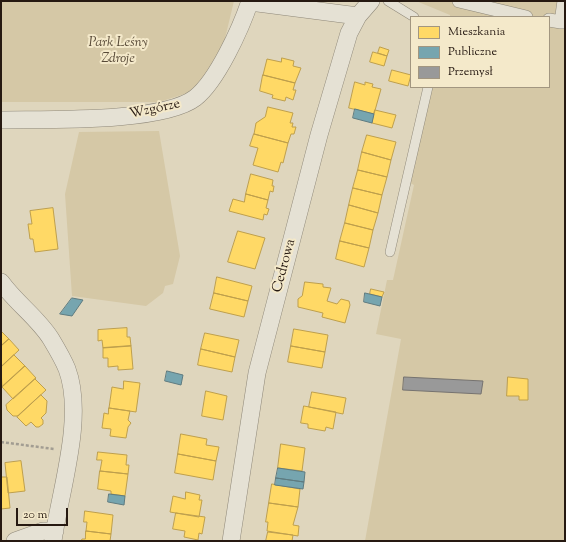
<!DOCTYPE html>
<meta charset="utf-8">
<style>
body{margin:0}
#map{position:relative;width:566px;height:542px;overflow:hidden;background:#dfd6bd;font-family:"Sorts Mill Goudy",serif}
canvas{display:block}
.frame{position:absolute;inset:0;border:2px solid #261911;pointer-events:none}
.legend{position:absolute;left:410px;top:16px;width:140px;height:72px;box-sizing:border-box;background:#f4e9ca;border:1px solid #a29680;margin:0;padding:5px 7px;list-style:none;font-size:12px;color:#261911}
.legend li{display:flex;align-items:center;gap:8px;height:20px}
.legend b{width:20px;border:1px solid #a29680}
.scale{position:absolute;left:16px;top:508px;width:52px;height:18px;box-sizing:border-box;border:2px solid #261911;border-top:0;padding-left:5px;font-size:12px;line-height:14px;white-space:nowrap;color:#261911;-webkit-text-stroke:3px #f4e9ca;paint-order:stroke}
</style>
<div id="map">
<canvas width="566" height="542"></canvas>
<div class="frame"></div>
<ul class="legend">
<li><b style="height:11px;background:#ffd966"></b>Mieszkania</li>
<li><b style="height:11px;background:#76a5af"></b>Publiczne</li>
<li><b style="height:11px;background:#999"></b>Przemysł</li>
</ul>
<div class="scale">20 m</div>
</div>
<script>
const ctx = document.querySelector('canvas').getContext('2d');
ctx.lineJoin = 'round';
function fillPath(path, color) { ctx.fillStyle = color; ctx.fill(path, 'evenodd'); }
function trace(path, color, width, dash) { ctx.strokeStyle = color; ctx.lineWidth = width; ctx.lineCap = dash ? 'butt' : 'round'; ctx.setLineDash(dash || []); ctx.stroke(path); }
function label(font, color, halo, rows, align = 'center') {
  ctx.font = font + ' "Sorts Mill Goudy",serif'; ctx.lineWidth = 4; ctx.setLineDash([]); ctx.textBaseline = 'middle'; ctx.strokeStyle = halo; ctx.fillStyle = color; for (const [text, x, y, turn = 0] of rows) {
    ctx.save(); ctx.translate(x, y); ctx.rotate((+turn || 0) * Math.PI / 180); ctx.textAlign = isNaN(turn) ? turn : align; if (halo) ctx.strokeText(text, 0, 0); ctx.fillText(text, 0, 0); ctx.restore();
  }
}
fillPath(new Path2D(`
 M1,1H234L221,55L194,91L159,102H1Z
 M416,1H565V541H365L401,339L376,334L387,280H393L414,185L410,183L431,87H549V17H450V15Z
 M159,131L180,256L173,284L165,286L163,293L146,306L72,296L65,194L79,132Z`), '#d5c8a6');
const homes = new Path2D(`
 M380,47L389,50L387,56L378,53Z
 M373,52L387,56L384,66L370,62Z
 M282,58L294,61L293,66L301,68L295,83L263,75L267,59L281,62Z
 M392,70L411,75L408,86L389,81Z
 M263,75L295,83L293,90H296L293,100L286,97L285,101L272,98L273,95L260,91Z
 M355,82L365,85V82L373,84L372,87L381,89L374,114L349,108Z
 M268,107L293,113L290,123H293L292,127H296L294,134H291L288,143L254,134L256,123L265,117Z
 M375,110L396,115L392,128L372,123Z
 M254,134L288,143L283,163L281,162L278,172L253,165L258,148L250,146Z
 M367,135L396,142L391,160L362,152Z
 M362,152L391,160L387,177L358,170Z
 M358,170L387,177L382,195L353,188Z
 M251,174L273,180L272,186H274L273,192L270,191L268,200L246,194Z
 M353,188L382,195L378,213L349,205Z
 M246,194L268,200L266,208L269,209L267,215L264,214L263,220L229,211L233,199L244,202Z
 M349,205L378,213L373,230L345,223Z
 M53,208L58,249L35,252L33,239H30L28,224H32L30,211Z
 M345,223L373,230L369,248L340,241Z
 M238,231L265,238L255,269L228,262Z
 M340,241L369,248L364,267L336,259Z
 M217,277L252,286L248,301L214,293Z
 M305,282L323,284V287L331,288L327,301L337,304L341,299L349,301L350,305L345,323L322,317L323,313L298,307V299L302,296Z
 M371,289L384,292L382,297L370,294Z
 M214,293L248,301L244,317L210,309Z
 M127,328V337H130L131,346L103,348L102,340L98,341V330Z
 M294,329L328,335L325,352L291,346Z
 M1,331L9,339L1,346Z
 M205,333L239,340L235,357L201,349Z
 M9,339L19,350L1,367V346Z
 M131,346L133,369L118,370V366L108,367V358H103V348Z
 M291,346L325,352L322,368L288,362Z
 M201,349L235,357L232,372L198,365Z
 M14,355L25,366L2,387L1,367Z
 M25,366L36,378L13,399L2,387Z
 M508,377L528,379V400H519V396H507Z
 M35,379L46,390L18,416H13L7,410L6,405Z
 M124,381L140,383L136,412L109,408L112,387L123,389Z
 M206,391L227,396L223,420L202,416Z
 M312,392L346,398L343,414L309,407Z
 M41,395L47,401L46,413L41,418L43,420V424L39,427H36L31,422L26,426L17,417Z
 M304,406L336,412L333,429L326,427L325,431L308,428V424L301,423Z
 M109,408L130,411L128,420L131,423L128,427L126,438L110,436L111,429L102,428L104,413L108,414Z
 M181,434L207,439L206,445L219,447L216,461L178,454Z
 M281,444L305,448L302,471L278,468Z
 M98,452L127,455L126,465H129L128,474L100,471L102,460H97Z
 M178,454L216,461L213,480L175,473Z
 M21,461L25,491L8,493L5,463Z
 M100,471L128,474L125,496L111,494V491L98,489Z
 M1,477H7L10,508L1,509Z
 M272,484L300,489L298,507L269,503Z
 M186,492L200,495L199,500H202L199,517L170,512L173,496L185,499Z
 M269,503L298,507L293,525L299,526L298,536L267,531L268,522H266Z
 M85,511L113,515L111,534L86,531L87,522H84Z
 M176,513L205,517L202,534L199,533L198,540L184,537L185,531L173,529Z
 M86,531L111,534L110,541H81L82,539H85Z
 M268,532L293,535L292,541H266Z`);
fillPath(homes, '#ffd966');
trace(homes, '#be9f4c', 1);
const public = new Path2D(`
 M355,109L374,114L372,123L353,118Z
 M365,293L382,297L380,306L364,302Z
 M72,298L83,300L72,316L60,314Z
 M167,371L183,375L181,385L165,381Z
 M278,468L305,472L304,482L276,478Z
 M276,478L304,482L303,489L275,485Z
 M109,494L125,496L124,505L108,502Z`);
fillPath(public, '#76a5af');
trace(public, '#5e7b80', 1);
const industry = new Path2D(`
 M404,377L483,381L481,394L403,390Z`);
fillPath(industry, '#999');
trace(industry, '#767370', 1);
const service = new Path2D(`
 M388,1L414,17
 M390,252L428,87`);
const pedestrian = new Path2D(`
 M459,1L526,17
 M564,1L561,22H565
 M549,20L561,22`);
const minor = new Path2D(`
 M250,2L358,16
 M1,120C45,119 162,123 195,98C217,81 241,28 250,1
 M1,282C16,303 38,318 51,339C57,349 63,359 67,369C85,417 60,491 53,541
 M15,541L43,531H55
 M231,541L257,373L319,135L349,33L358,16L371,1`);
trace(service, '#8f8879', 10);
trace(pedestrian, '#8f8879', 14);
trace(minor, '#8f8879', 18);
trace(new Path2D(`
 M1,442L54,449`), '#a29d92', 2.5, [3, 2]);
trace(service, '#e5e1d4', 9);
trace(pedestrian, '#e5e1d4', 13);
trace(minor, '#e5e1d4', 17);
label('italic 14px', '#584a38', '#f4e9ca', [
 ["Park Leśny",118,44],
 ["Zdroje",118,60]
]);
label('14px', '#261911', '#f4e9ca', [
 ["Wzgórze",155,110,-12],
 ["Cedrowa",285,266,-75]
]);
</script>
